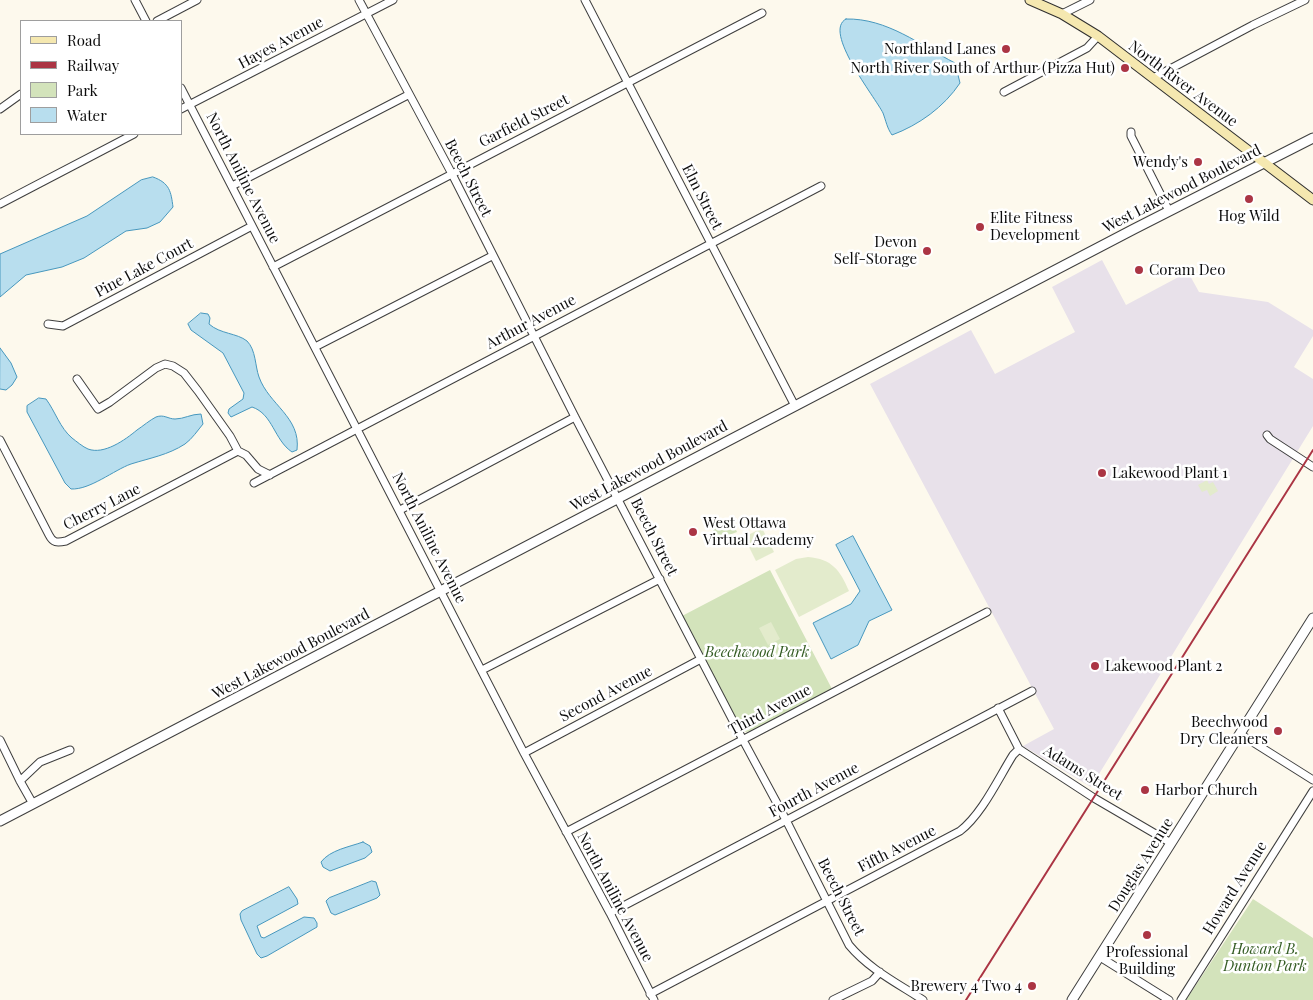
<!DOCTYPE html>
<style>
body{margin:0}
#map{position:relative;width:1313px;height:1000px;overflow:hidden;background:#fdf9ed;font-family:"Playfair Display",serif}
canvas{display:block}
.legend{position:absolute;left:20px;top:20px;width:162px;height:115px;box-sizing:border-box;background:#fff;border:1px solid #9e9e9e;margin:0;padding:6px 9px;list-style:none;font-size:15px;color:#0c0c0c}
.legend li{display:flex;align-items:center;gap:10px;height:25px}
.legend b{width:25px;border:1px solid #9e9e9e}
</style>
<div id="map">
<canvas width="1313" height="1000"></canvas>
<ul class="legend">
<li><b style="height:6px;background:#f5e8b0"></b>Road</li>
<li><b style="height:6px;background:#ab3544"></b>Railway</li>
<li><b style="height:14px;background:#d3e3bb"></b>Park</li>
<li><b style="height:14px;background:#b8deee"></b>Water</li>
</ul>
</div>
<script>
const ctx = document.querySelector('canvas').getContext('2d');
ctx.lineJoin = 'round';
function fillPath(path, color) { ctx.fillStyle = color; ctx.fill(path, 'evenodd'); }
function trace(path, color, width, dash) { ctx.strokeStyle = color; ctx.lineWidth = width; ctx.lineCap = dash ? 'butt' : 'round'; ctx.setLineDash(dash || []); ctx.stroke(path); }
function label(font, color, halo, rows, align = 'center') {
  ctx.font = font + ' "Playfair Display",serif'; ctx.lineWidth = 5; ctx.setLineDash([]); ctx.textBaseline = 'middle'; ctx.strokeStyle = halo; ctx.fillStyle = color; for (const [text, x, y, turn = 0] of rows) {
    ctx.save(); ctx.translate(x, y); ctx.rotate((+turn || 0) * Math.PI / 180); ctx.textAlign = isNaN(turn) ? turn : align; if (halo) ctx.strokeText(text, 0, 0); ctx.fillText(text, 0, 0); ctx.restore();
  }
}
fillPath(new Path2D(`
 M1102,260L1126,305L1188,272L1199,292L1268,302L1313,330V336L1294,367L1313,379V426L1091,787L1023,746L1054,729L870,384L971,330L995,374L1075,332L1052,287Z`), '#e8e1ea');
fillPath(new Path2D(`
 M731,519L737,532L718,539L716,538L712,528Z
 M770,570L832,689L751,731L746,732L741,730L682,616Z
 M1253,899L1313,938V1000H1186Z`), '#d3e3bb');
fillPath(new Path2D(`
 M1207,480L1209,484L1213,482L1218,491L1210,496L1207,490L1202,492L1198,485Z
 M762,528L774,552L756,561L744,537Z
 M808,557C832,559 840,570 849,591L799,617L775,570L796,559Z
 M771,622L780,639L768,645L759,628Z`), '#e3ebcc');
const water = new Path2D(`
 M846,19C887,18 920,45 955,63L960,83C944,107 919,125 892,135C887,128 886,121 883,113C875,97 822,31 846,19Z
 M153,177C170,183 171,192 173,207L160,222L147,228L126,231L84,258L62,267L26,275L0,297V254L87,216L141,180Z
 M201,313L208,314L210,318L209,324C220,334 237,333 247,341C256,350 255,366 259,377C269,405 301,417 297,450L292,452C274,440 273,414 252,407L231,417L228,413L229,409L243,399L244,393L223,353L191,330L188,324Z
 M0,348L11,363L17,377L12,385L6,390L0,389Z
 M39,398L46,399C55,411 60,428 72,438C76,441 83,447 88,449C104,455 125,440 137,430C143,426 150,420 156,417C164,414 168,419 175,419C184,419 191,414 201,414L203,424C198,430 192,439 185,444C168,455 150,458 131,464C114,470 90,490 71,489L65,483L27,412V406Z
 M853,536L892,610L869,621L858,645L831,659L813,623L851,604L860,591L836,545Z
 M363,842L370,846L372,852L365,858L330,871L323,867L321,862C330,850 349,847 363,842Z
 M372,881L376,882L380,895L377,898L335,915L331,913L326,901L329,898Z
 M289,887L297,899L298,904L257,926L261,937L264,938L304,917L314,918L317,923V927L267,956L261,958L257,954L241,920L240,914L242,911Z`);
fillPath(water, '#b8deee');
trace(water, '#4797bd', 1);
const minor = new Path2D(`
 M135,0L146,21
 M359,0L452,174L575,417L743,740L786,820L849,945C869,969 897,983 923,1000
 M585,0L795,406
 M1062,14L1090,0
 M157,21L197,0
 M1153,78L1253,25L1305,0
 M181,88L524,753L610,913L654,1000
 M1004,92L1087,48L1098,36
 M0,109L21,94
 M181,109L393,0
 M1131,132V136L1169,211
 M232,186L408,95
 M0,204L134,134
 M273,267L762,13
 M48,324L63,326L252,226
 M315,347L492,256
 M77,379L98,409L110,402L156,368L165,364L173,366L184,373L198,391L230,436L238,451L246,455L258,469L270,475
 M1267,435L1270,439L1313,467
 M0,440L49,535C53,543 57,543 66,541L238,451
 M254,483L821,186
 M400,510L575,417
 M482,670L660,579
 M998,708L1019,749L1094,798L1171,843
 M1240,734L1313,780
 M0,740L20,781L33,804
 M524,753L701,659
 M20,781L40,762L70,750
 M566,832L987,612
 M610,913L1032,691
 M1100,957L1169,1000
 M650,994L960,831C982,814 998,779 1013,755L1019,749
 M833,1000L872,981L880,972
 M1181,1000L1313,791`);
const tertiary = new Path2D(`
 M0,821L1134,229L1313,138
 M1072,1000L1313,618`);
const secondary = new Path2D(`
 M1030,0L1062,14L1098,36L1313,200`);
trace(minor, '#3f3f3f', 9);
trace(tertiary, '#3f3f3f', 11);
trace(secondary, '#2e2e2e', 11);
trace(minor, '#fff', 7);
trace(tertiary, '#fff', 9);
trace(secondary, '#f5e8b0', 9);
trace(new Path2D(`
 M966,1000L1313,450`), '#ab3544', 2);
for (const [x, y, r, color] of [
 [1006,49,5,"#ab3544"],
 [1125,68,5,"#ab3544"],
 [1198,162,5,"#ab3544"],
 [1249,199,5,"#ab3544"],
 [980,227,5,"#ab3544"],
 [927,251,5,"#ab3544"],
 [1139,270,5,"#ab3544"],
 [1102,473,5,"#ab3544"],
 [693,532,5,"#ab3544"],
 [1095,666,5,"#ab3544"],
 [1278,731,5,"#ab3544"],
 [1145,790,5,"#ab3544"],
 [1147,935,5,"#ab3544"],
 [1032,986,5,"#ab3544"]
]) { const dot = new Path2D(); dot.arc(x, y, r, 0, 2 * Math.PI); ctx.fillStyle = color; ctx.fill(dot); trace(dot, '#fff', 2); }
label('15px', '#0c0c0c', '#fff', [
 ["Hayes Avenue",281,43,-28],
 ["North River Avenue",1183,84,37],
 ["Garfield Street",524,121,-27],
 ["North Aniline Avenue",243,178,63],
 ["Beech Street",468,178,63],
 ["West Lakewood Boulevard",1182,189,-27],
 ["Elm Street",702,197,63],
 ["Pine Lake Court",144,268,-28],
 ["Arthur Avenue",531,322,-28],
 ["West Lakewood Boulevard",649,466,-28],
 ["Cherry Lane",102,507,-27],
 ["Beech Street",654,537,63],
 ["North Aniline Avenue",429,538,63],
 ["West Lakewood Boulevard",291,654,-28],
 ["Second Avenue",606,694,-28],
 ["Third Avenue",770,710,-28],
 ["Adams Street",1083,773,32],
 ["Fourth Avenue",814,790,-28],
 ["Fifth Avenue",897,849,-27],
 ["Douglas Avenue",1141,865,-58],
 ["Howard Avenue",1235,888,-58],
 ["North Aniline Avenue",615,897,62],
 ["Beech Street",841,897,63]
]);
label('15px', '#0c0c0c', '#fff', [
 ["Northland Lanes",996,49],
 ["North River South of Arthur (Pizza Hut)",1115,68],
 ["Wendy's",1188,162],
 ["Hog Wild",1249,216,"center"],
 ["Elite Fitness",990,218,"left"],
 ["Development",990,235,"left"],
 ["Devon",917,242],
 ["Self-Storage",917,259],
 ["Coram Deo",1149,270,"left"],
 ["Lakewood Plant 1",1112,473,"left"],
 ["West Ottawa",703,523,"left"],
 ["Virtual Academy",703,540,"left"],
 ["Lakewood Plant 2",1105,666,"left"],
 ["Beechwood",1268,722],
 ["Dry Cleaners",1268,739],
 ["Harbor Church",1155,790,"left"],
 ["Professional",1147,952,"center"],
 ["Building",1147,969,"center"],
 ["Brewery 4 Two 4",1022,986]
], 'right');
label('italic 15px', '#345c24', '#fff', [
 ["Beechwood Park",757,652],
 ["Howard B.",1265,949],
 ["Dunton Park",1265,966]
]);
</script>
